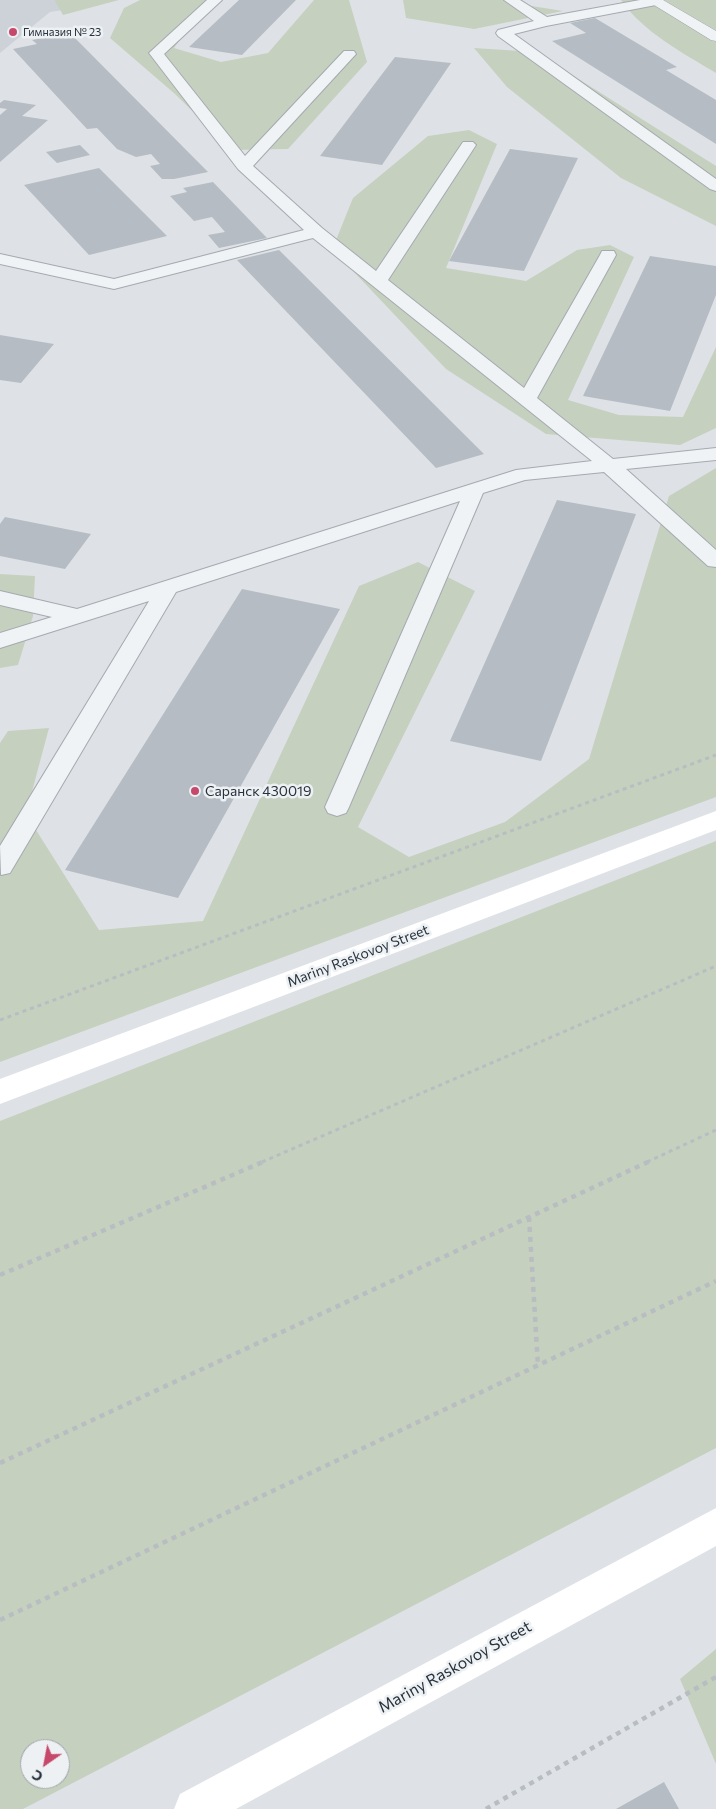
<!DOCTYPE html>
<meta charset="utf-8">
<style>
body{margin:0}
#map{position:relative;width:716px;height:1809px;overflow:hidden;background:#dee2e7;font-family:Commissioner,sans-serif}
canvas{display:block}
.north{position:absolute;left:20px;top:1739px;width:50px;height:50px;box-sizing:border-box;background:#edf1f4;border:1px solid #9ea5aa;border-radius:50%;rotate:213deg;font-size:14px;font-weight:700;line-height:20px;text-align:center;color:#28323c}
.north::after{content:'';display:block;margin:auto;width:18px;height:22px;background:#c6486a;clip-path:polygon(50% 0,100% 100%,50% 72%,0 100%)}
</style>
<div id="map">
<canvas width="716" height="1809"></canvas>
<div class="north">С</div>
</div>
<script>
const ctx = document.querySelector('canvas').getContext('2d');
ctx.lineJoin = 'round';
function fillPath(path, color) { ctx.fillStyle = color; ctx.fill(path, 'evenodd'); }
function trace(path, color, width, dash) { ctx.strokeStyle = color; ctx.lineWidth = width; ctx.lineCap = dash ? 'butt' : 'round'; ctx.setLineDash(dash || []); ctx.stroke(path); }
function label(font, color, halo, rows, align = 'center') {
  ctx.font = font + ' Commissioner,sans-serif'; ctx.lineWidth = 5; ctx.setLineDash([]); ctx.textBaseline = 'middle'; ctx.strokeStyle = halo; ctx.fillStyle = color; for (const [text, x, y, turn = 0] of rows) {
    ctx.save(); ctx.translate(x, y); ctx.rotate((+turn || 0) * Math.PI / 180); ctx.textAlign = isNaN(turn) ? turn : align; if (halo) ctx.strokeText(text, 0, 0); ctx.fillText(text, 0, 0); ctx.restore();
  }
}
fillPath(new Path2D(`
 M0,0H103L97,5L50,12L0,53Z`), '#ccd2d8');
fillPath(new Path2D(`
 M56,0H119L63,15L55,1Z
 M140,0H210L174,48L221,62L268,53L314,0H349L367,62L288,149L232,150L175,94L110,38L124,8Z
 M403,0H508L513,3L563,11L474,29L406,18Z
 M621,0H716V73C683,53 643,32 621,0Z
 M474,48L536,52L716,166V226L621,178L507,87Z
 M469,130L497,144L446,268L526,281L577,250L610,245L634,257L568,400L619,415L683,417L716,347V428L680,445L546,434L446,369L316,232L334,245L353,198L428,136Z
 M716,468V797L0,1062V743L8,731L49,728L26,814L99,930L203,921L359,586L418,562L475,591L358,827L409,857L505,822L589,759L669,496Z
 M0,574L35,576L33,616L18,665L0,668Z
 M716,841V1448L23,1809H0V1121ZM30,1749H60V1779H30Z
 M716,1649V1764L680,1679Z`), '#c6d0bf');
fillPath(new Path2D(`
 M239,0H296L242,55L189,47Z
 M595,18L677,67L666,70L716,100V144L552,41L586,33L570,23Z
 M70,33L208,172L174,179H162L150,166L160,164L151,154L136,157L117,149L97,128L87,129L13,49L37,44L32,40Z
 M395,57L451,63L382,165L320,156Z
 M4,100L36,105L22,116L48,120L0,162V115L7,109L0,108V103Z
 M80,145L90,155L57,163L46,152Z
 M510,149L578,158L524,271L449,261Z
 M99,168L167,236L89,255L24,185Z
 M213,182L267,238L219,248L208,235L225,232L212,217L194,221L170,196L187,192L183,188Z
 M279,250L484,454L436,468L237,260Z
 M650,256L716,266V295L670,411L583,396Z
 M0,335L54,344L21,383L0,380Z
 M557,500L636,514L541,761L450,741Z
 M5,517L91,534L65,569L0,556V524Z
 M242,589L340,609L178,898L65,870Z
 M664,1782L679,1809H616Z`), '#b5bcc3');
const lane = new Path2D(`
 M207,0H222L164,54L245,156L344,51H354L356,54L253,166L322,228L376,271L463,142H473L476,145L388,280L524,388L600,255L602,251H614L616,255L537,398L613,459L716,448V460L626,469L716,550V567L708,566L604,472L525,480L483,493L349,807L346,813L337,816L328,813L325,807L460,501L176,592L10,873L1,875L0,846L149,601L0,648V633L52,617L0,605V591L77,609L516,470L592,461L313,238L114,289L0,264V254L114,279L304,230L238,169L149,53Z
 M504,0H520L547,17L640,0H662L661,4L656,5L546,26L514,34L716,179V191L710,189L498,36L496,33L498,30L534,21Z`);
const street = new Path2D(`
 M646,0H663L716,31V41L711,40Z`);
trace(lane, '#a4aab0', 2);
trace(street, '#a4aab0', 1);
trace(new Path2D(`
 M0,1020L716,755
 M262,1162L716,966
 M647,1162L716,1130`), '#b8bdc1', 3, [4, 4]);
trace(new Path2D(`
 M529,1217L538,1366
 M0,1275L265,1161
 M0,1463L650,1161
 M0,1620L716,1281
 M486,1809L716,1677`), '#b8bdc1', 4.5, [5, 5]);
fillPath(lane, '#f0f3f5');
fillPath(street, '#f0f3f5');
fillPath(new Path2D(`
 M716,811V830L0,1104V1079Z
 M716,1508V1546L236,1809H174L180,1794Z`), '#fff');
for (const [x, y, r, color] of [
 [13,32,5,"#c6486a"],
 [195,791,5,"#c6486a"]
]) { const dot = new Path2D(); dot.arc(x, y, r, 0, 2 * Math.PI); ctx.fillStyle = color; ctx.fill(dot); trace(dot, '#edf1f4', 2); }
label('11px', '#28323c', '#edf1f4', [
 ["Гимназия № 23",23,32]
], 'left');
label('14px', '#28323c', '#edf1f4', [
 ["Саранск 430019",205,791]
], 'left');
label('14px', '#28323c', '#edf1f4', [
 ["Mariny Raskovoy Street",358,956,-21]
]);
label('16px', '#28323c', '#edf1f4', [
 ["Mariny Raskovoy Street",455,1667,-29]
]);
</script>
